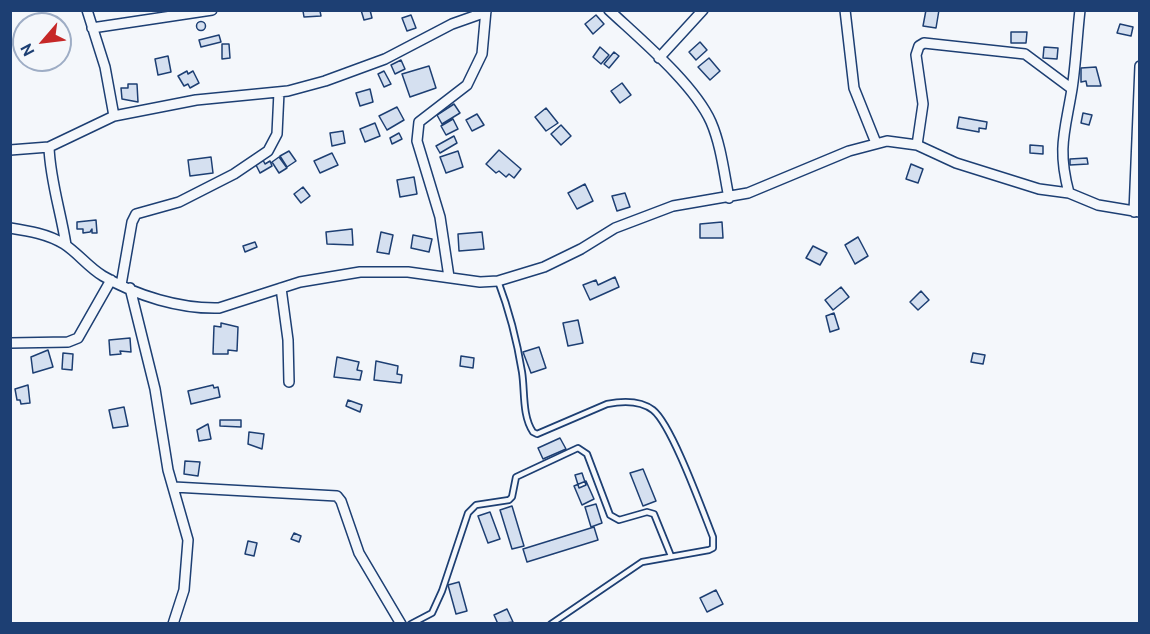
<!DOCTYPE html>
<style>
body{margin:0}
#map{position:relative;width:1150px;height:634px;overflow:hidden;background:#f4f7fb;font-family:Cabin,sans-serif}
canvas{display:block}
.frame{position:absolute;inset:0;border:12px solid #1d3f73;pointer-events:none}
.north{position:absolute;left:12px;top:12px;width:60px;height:60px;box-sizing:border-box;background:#f4f7fb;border:2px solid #9eadc5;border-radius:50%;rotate:242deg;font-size:16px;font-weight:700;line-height:24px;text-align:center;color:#1d3f73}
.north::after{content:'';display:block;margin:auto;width:21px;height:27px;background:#c62828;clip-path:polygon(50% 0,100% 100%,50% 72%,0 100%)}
</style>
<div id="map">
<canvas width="1150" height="634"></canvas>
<div class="frame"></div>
<div class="north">N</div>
</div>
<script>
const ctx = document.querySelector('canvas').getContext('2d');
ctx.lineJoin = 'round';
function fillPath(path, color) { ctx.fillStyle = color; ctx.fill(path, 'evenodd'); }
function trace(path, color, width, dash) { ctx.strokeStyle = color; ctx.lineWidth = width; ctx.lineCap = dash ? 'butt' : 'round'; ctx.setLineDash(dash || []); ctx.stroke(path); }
const building = new Path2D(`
 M361,10H370L372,18L364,20Z
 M926,10H939L936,28L923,26Z
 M303,11H320L321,16L304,17Z
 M411,15L416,28L407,31L402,18Z
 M596,15L604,24L593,34L585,24Z
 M196.5 26a4.5 4.5 0 1 1 9 0a4.5 4.5 0 1 1-9 0Z
 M1120,24L1133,27L1131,36L1117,33Z
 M1011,32H1027L1026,43H1011Z
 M219,35L221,42L201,47L199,40Z
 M700,42L707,50L696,60L689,52Z
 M222,44H229L230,58L222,59Z
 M600,47L609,55L601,64L593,57Z
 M1044,47L1058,48L1057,59L1043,58Z
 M614,52L619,56L609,68L604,64Z
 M168,56L171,72L158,75L155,59Z
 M709,58L720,71L710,80L698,67Z
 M401,60L405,69L395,74L391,65Z
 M429,66L436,88L410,97L402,74Z
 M1096,67L1101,86H1087L1086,81L1081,82V68Z
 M187,71L188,74L193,71L199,83L190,88L188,84L184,86L178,76Z
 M384,71L391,84L384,87L378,74Z
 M622,83L631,95L620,103L611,91Z
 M128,84H137L138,102L122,99L121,88H128Z
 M370,89L373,102L360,106L356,93Z
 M454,104L460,113L442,124L437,115Z
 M397,107L404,120L387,130L379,116Z
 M546,108L558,123L546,131L535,117Z
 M1083,113L1092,115L1089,125L1081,123Z
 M477,114L484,125L472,131L466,120Z
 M959,117L987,122L986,129L979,128V132L957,128Z
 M453,119L458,129L446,135L441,126Z
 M375,123L380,136L365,142L360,129Z
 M561,125L571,136L561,145L551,134Z
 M343,131L345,143L332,146L330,133Z
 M399,133L402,139L392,144L390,138Z
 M454,136L457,143L440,153L436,146Z
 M1030,145L1043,146V154L1030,153Z
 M499,150L521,169L514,178L509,174L506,177L499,171L496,173L486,164Z
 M289,151L296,161L287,167L280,156Z
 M458,151L463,167L446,173L440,157Z
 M332,153L338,165L320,173L314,161Z
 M211,157L213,173L190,176L188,160Z
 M279,157L287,168L279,173L272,162Z
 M1087,158L1088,164L1070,165V159Z
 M263,160L265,164L270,161L272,166L260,173L256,165Z
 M911,164L923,169L918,183L906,179Z
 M414,177L417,194L400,197L397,180Z
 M585,184L593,201L577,209L568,193Z
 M303,187L310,196L301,203L294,194Z
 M625,193L630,207L617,211L612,196Z
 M96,220L97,233H92V229L90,232L83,233V229H77V222Z
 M722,222L723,238H700V224Z
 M352,229L353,245L327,244L326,232Z
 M381,232L393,235L389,254L377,252Z
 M482,232L484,249L459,251L458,234Z
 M413,235L432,239L429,252L411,248Z
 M858,237L868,256L855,264L845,245Z
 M255,242L257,247L245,252L243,246Z
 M813,246L827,253L820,265L806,258Z
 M615,277L619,287L590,300L583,285L596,280L598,285Z
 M841,287L849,297L833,310L825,300Z
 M921,291L929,300L918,310L910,302Z
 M834,313L839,329L830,332L826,316Z
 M578,320L583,343L568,346L563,323Z
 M221,323L238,327L237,351L228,350V354H213L214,326L221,327Z
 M130,338L131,352L120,351L121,354L110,355L109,340Z
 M539,347L546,368L531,373L523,352Z
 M48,350L53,367L33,373L31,357Z
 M63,353L73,354L72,370L62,369Z
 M973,353L985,355L983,364L971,362Z
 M461,356L474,358L473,368L460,366Z
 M337,357L359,362L357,370L362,371L360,380L334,377Z
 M376,361L398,366L397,374L402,375L401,383L374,380Z
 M28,385L30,403L21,404L20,400H17L15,389Z
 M213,385L214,388L218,387L220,397L191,404L188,391Z
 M348,400L362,405L360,412L346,406Z
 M124,407L128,426L113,428L109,410Z
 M220,420H241V427L220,426Z
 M208,424L211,439L199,441L197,430Z
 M249,432L264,434L262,449L248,444Z
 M560,438L566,449L543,459L538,448Z
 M185,461L200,462L198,476L184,474Z
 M643,469L656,501L643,506L630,473Z
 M582,473L586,485L579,488L575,475Z
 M586,481L594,499L582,505L574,486Z
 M596,504L602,523L591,527L585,507Z
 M512,506L524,546L512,549L500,510Z
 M490,512L500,539L488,543L478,516Z
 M594,527L598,540L527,562L523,549Z
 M294,533L301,536L299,542L291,539Z
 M248,541L257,543L254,556L245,554Z
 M459,582L467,611L456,614L448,585Z
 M716,590L723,604L707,612L700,598Z
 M507,609L513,622L498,624L494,615Z`);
fillPath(building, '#d5e0f0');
trace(building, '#1d3f73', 1.5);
const service = new Path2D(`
 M498,281C509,310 517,341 522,372C525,391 522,416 533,432L537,434L607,404C622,401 640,400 653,410C672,425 703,512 713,537V548L709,550L642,562L551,624
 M411,624L432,613L442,591L468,513L476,505L509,500L512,497L516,477L578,448L587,454L610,515L619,520L647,512L654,514L671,556`);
const minor = new Path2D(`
 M87,10L105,67L114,116
 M609,10C640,39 694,84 711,122C721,145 724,173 729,198
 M845,10L854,88L876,143
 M92,28L212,10
 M659,58L703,10
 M917,145L923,104L916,55L919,46L924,43L1025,54L1072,89
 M49,147C50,180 61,212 66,245
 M10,150L49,147L114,116L196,100L288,91L325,81L385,59L452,24L486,12
 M1069,193C1057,148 1065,132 1072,89C1076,63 1077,36 1080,10
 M1134,212L1140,66
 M10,228C29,231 48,234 64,244C78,253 88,267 103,276C137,296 180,309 219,308L300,282L360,272H408L480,282L498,281L544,267L581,249L615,228L673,206L748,193L849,151L887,141L917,145L956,163L1039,189L1069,193L1098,205L1140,212
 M449,277L440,217L417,141L419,122L467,85L482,54L486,10
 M121,285L132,222L136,214L179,202L234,174L268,151L277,134L279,92
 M130,288L155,389L168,470L188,540L184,590L173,624
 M281,288L288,340L289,382
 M10,343L68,342L78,338L111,280
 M174,487L337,496L341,501L359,553L401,624`);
trace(service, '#1d3f73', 8);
trace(minor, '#1d3f73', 12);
trace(service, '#f4f7fb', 4.5);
trace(minor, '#f4f7fb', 9);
</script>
